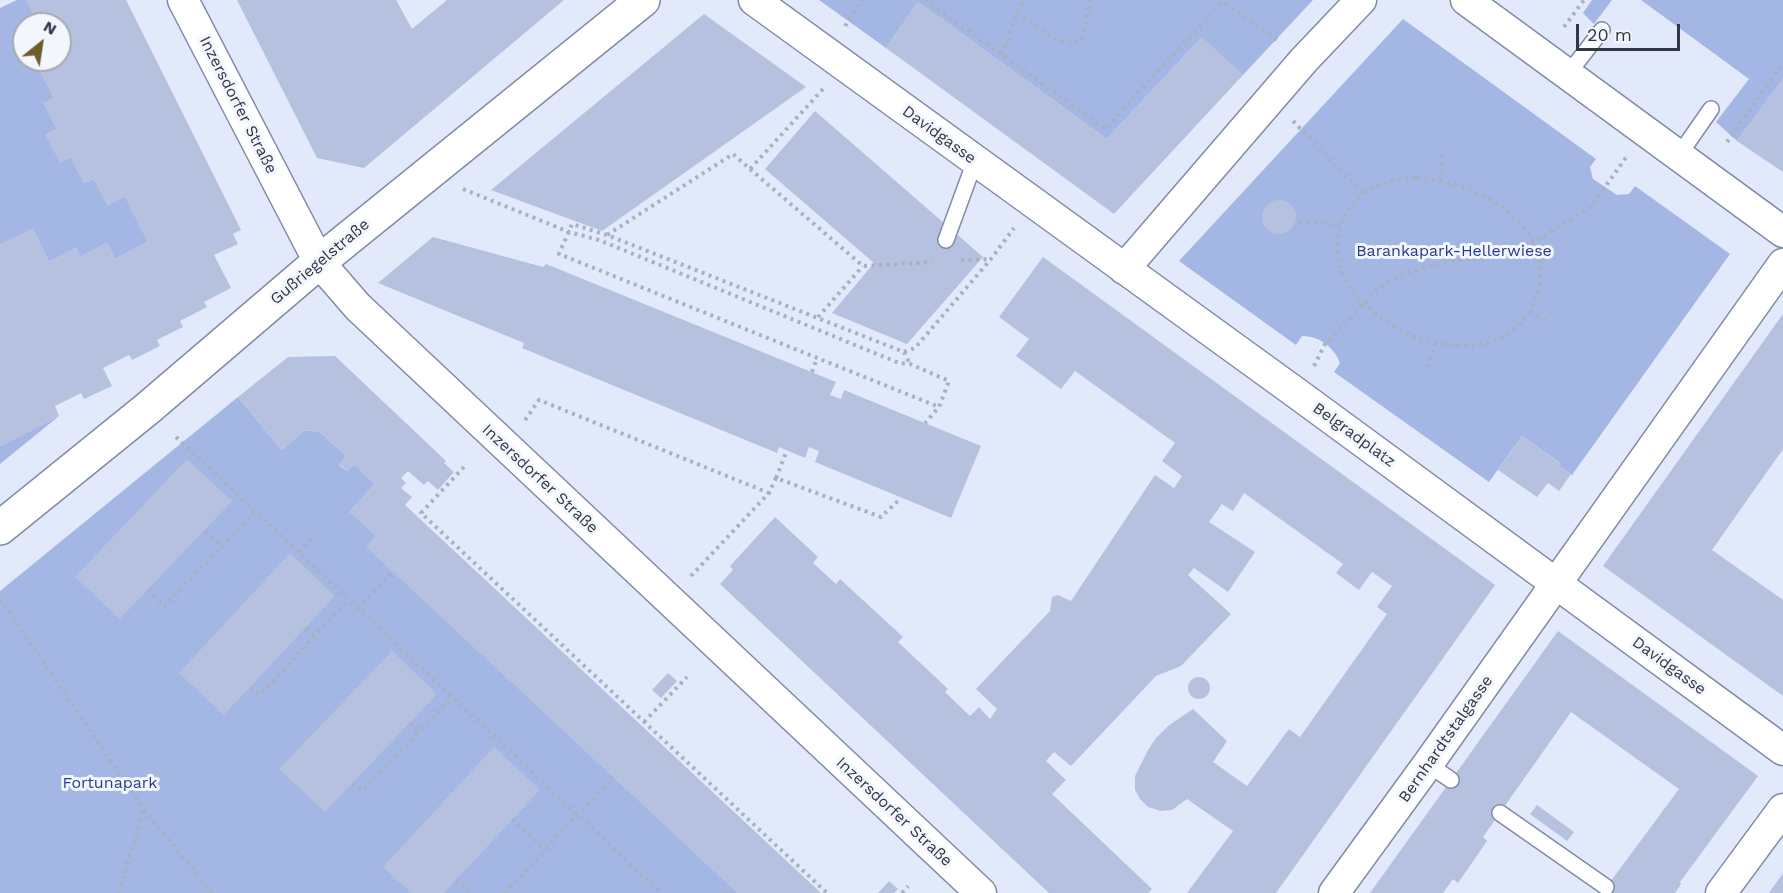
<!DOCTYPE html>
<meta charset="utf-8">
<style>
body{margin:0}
#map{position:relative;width:1783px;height:893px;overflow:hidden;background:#e1e9fb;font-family:"Work Sans",sans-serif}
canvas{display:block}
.north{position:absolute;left:12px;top:12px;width:60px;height:60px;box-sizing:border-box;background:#f3f6fc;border:2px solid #a6aab2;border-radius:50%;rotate:30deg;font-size:16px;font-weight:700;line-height:24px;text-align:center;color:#333743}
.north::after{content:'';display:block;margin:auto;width:21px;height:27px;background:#6f5c2b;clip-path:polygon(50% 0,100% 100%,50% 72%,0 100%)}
.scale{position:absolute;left:1576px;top:24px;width:104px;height:27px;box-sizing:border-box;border:3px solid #333743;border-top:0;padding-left:8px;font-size:18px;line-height:21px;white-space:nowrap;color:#333743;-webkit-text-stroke:4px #f3f6fc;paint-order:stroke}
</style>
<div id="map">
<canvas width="1783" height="893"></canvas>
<div class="north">N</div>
<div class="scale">20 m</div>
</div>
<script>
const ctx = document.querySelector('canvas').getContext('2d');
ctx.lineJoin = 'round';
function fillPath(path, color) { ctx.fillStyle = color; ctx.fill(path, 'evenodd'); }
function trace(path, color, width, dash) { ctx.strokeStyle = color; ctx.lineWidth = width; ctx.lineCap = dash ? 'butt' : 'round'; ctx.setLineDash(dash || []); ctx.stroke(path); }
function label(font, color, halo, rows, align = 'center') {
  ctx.font = font + ' "Work Sans",sans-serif'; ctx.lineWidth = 6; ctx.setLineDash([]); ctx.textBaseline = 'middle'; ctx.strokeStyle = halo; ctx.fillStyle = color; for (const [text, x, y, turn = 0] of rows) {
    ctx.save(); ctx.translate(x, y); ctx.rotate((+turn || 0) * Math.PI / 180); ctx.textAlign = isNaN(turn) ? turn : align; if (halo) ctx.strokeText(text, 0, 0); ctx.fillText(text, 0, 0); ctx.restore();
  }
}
fillPath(new Path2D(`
 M17,0H27L38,24H24V60H56L57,62L40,71L54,98L44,103L57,129L46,135L60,162L71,157L84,183L94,179L108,205L125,196L148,242L115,259L107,243L80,257L76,248L49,262L33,229L0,245V8Z
 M819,0H1313L1243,75L1201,38L1107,139L918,2L886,48Z
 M1592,0H1612L1594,24L1583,13Z
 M1641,0H1783V79L1737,141L1716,122L1749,79Z
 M1403,19L1596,159L1590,167L1593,179L1617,195L1629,194L1635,186L1730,254L1572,475L1559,466L1560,463L1522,436L1489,482L1334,372L1340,363C1334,347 1319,336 1302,336L1296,345L1179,261Z
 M238,397L282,450L304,430L320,432L346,456L339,465L347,471L354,464L375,484L350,511L376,536L367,547L738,893H0V591Z
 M59,416L0,464V446Z`), '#a4b6e4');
fillPath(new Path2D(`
 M27,0H126L241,230L233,234L238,244L214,255L231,288L204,302L207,307L180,321L183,327L157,340L160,346L132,360L129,355L103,368L112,386L84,399L81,393L55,406L59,416L0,446V245L33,229L49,262L76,248L80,257L107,243L115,259L148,242L125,196L108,205L94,179L84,183L71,157L60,163L46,135L57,129L44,103L54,98L40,71L57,62L56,60H60V24H38Z
 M237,0H396L412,29L447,0H564L364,168L317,158Z
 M918,2L1107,139L1202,37L1243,75L1114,214L886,48Z
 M704,14L806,87L602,231L491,190Z
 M1783,79V172L1737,141Z
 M815,111L983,257L907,344L832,313L874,263L765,169Z
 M1262 217a17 17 0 1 1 34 0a17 17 0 1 1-34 0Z
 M433,237L543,267L546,264L836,382L830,395L841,399L844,390L981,446L951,518L815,462L819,451L809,447L805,458L779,447L777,453L522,348L524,343L378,283Z
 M1043,257L1495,585L1276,893H1187L1233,831L1187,799L1172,810L1161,811L1148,807L1140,799L1135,790V776L1148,750L1156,738L1168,726L1193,709L1227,741L1213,762L1247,786L1289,729L1300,737L1387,614L1377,607L1392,586L1372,572L1359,590L1336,573L1343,564L1244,493L1233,511L1222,504L1209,522L1255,552L1228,592L1194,568L1188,575L1231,614L1181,666L1156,676L1071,766L1054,752L1046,761L1066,780L1052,794L1152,889L1148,893H1049L720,584L733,570L730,566L775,517L818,557L813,563L836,584L840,579L903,637L898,642L948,689L945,692L970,716L979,707L990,719L997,709L976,689L1050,611L1052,597L1058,595L1071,601L1155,475L1174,488L1182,476L1162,461L1175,443L1075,371L1061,389L1016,356L1029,339L999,317Z
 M1783,314V449L1712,550L1783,600V696L1603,566Z
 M335,356L446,461L444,463L454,472L438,490L428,481L424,485L408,471L401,478L406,483L401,488L412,497L405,505L821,893H738L366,547L376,536L349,512L375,484L354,464L347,471L339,464L346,456L320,432L304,430L282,450L238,397L288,357Z
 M1522,436L1561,464L1559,466L1571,474L1559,491L1548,483L1537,497L1498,470Z
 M187,459L232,501L120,619L75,577Z
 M290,553L335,596L224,715L179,673Z
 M1558,631L1758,776L1680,882L1681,884L1675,893H1602L1679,789L1571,712L1483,837L1487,841L1458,883L1453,879L1443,893H1370Z
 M392,651L437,694L325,812L279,769Z
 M668,673L677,681L661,698L652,690Z
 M1188 688a11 11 0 1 1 22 0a11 11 0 1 1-22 0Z
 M494,747L540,790L444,893H411L383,867Z
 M1537,805L1574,832L1567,841L1530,814Z
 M1783,873V893H1769Z
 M889,881L898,889L894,893H878Z`), '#b5c1df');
const service = new Path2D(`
 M1568,74L1602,30
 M1679,155L1711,109
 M946,240L975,161
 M1428,764L1451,780
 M1500,813L1606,887`);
const minor = new Path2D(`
 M183,0L319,262L358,307L981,893
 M754,0L1299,395L1783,750
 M1466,0L1783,232
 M1124,269L1304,60L1361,0
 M1334,893L1428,764L1783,264
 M1721,893L1783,809`);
const tertiary = new Path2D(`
 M0,528L147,409L319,262L643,0`);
trace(service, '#808ba7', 18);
trace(minor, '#808ba7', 33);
trace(tertiary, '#808ba7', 36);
trace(new Path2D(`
 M925,0L1106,129L1156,72L1224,2L1277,40
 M1017,13L1057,40L1074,44L1082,39L1090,0
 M845,26L862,0
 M1564,27L1584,0
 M1002,55L1017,13L1024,0
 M823,89L750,169L733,154L607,235L904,352L910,364
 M1293,121L1363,193
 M1727,142L1783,63
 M750,169L863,266L932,262
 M1417,178C1461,181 1510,200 1533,241C1552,276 1533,326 1496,340C1481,346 1466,346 1451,345C1425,342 1405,335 1384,320C1358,300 1340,285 1338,251C1336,215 1359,187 1395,180C1402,178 1410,179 1417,178Z
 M1440,180L1443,153
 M463,189L569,232L599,240L899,363L910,364L949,381L939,407L925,423
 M1299,222L1340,225
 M607,235L572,224L559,254L939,407
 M961,260L991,259
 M1530,311L1550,323
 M818,317L863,266
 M904,352L915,348L991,259L1014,228
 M1314,366L1325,344L1379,288L1406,273L1450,261L1484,258L1515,251L1534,242L1591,207L1627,156
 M1428,367L1435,343
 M812,372L817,358
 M525,420L539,400L769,493
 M176,437L661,893
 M464,467L421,513L827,893
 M776,478L787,450
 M205,531L222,547
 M299,552L315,535
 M691,576L769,493L776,478L881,517L901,498
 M148,590L165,606L255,512
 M0,599L144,809L212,893
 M358,609L393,571
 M306,628L315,636
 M251,687L260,695L348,600
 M644,722L687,677
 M410,723L419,732
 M353,783L362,791L452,697
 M512,819L546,850
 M456,880L471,893
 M118,893L144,810
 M505,893L613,777
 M725,893L731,887
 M902,893L908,886`), '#a9b0c0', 4, [3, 4.5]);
trace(service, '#fff', 15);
trace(minor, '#fff', 30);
trace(tertiary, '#fff', 33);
label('16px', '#333743', '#f3f6fc', [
 ["Inzersdorfer Straße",238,105,63],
 ["Davidgasse",939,135,36],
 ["Gußriegelstraße",320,262,-40],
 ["Belgradplatz",1354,435,36],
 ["Inzersdorfer Straße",540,479,43],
 ["Davidgasse",1669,666,36],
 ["Bernhardtstalgasse",1446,739,-55],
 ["Inzersdorfer Straße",894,812,43]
]);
label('16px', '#283d8a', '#f3f6fc', [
 ["Barankapark-Hellerwiese",1454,251],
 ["Fortunapark",110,783]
]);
</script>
